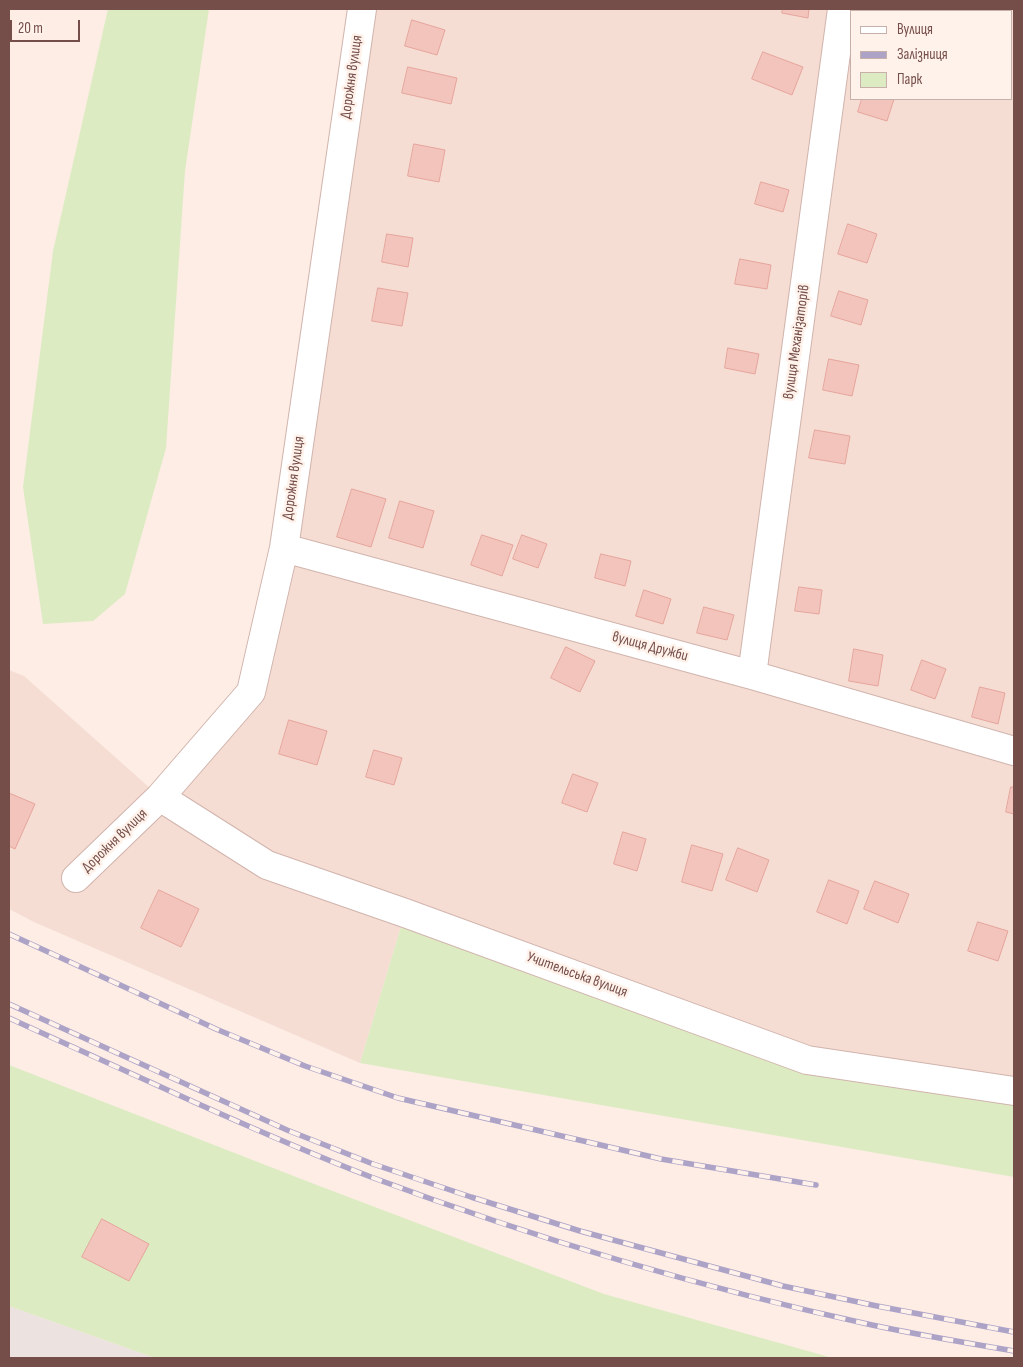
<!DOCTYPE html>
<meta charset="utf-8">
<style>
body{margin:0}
#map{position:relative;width:1023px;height:1367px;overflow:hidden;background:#fdede5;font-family:"Sofia Sans Condensed",sans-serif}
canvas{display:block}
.frame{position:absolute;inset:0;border:10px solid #764e49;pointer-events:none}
.legend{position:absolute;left:850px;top:10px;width:162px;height:90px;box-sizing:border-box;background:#fff2eb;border:1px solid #c8b0aa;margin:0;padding:6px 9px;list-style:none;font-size:15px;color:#764e49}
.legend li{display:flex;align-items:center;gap:10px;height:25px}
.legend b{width:25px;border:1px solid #c8b0aa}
.scale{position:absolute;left:10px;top:20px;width:70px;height:22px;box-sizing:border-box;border:2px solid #764e49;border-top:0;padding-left:6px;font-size:15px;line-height:18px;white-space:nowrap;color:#764e49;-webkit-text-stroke:4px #fff2eb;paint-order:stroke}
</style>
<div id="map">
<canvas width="1023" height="1367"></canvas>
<div class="frame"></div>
<ul class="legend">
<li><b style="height:6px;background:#fff"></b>Вулиця</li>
<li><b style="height:6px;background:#ada3c7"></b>Залізниця</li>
<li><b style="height:14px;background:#ddebc3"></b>Парк</li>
</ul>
<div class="scale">20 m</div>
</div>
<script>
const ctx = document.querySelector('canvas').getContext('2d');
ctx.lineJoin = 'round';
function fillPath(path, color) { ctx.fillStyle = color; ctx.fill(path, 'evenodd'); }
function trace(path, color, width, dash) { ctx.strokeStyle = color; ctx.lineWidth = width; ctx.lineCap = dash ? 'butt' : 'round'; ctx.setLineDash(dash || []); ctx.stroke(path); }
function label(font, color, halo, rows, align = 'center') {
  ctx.font = font + ' "Sofia Sans Condensed",sans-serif'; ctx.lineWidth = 5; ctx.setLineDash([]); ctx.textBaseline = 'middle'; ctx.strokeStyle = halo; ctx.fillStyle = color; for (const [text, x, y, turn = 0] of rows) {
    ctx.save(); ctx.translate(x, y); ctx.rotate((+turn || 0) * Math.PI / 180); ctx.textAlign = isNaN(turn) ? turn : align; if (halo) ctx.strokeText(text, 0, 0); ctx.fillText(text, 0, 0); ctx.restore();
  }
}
fillPath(new Path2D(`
 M362,9H1014V1091L807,1060L405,913L360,1063L34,922L9,909V670L24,676L160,797L251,692ZM852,11H1012V99H852Z`), '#f5ddd3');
fillPath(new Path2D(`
 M9,1306L155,1358H9Z`), '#ece2df');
fillPath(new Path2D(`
 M108,9H209L185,171L166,448L125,594L93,621L43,624L23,487L53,251Z
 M405,913L807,1060L1014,1091V1177L360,1063Z
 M9,1065L309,1182L604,1294L833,1358H155L9,1306Z`), '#ddebc3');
const building = new Path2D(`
 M783,9H809L808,18L782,13Z
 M412,20L445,30L437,55L405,46Z
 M763,52L803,67L792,95L752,79Z
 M408,67L457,78L451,104L402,93Z
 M862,99H894L887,121L858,112Z
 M414,144L445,150L439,182L408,176Z
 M761,182L789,190L783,212L755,204Z
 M848,224L877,234L867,263L838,254Z
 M387,234L413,238L408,267L382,262Z
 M740,259L771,265L767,289L735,284Z
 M378,288L408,293L402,326L372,321Z
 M839,291L868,300L861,325L831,316Z
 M728,348L759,354L755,374L725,368Z
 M829,359L859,365L852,396L823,390Z
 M815,430L850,436L845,464L809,458Z
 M352,489L386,499L371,547L337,537Z
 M400,501L434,511L423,548L389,538Z
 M482,535L513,545L502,576L471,565Z
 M522,535L547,544L538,568L513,559Z
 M601,554L631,561L625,586L595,578Z
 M799,587L822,590L819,614L795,611Z
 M644,590L671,599L663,624L636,616Z
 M704,607L734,615L727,640L697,633Z
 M566,647L595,661L580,692L551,678Z
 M854,649L883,655L878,686L849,681Z
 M922,660L946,669L935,699L911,690Z
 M980,687L1005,693L998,724L972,717Z
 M289,720L327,731L317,765L279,754Z
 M374,750L402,758L394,785L366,777Z
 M573,774L598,783L587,812L562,803Z
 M1011,787H1014V814L1006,812Z
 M9,793L35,804L15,849L9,846Z
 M623,832L646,839L637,871L614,864Z
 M692,845L723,854L712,891L682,882Z
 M738,848L769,860L757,892L726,880Z
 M829,880L859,891L847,924L817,912Z
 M875,881L909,894L898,923L864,909Z
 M159,890L199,909L181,947L141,928Z
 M978,922L1008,931L998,961L968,951Z
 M102,1219L149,1244L129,1281L82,1257Z`);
fillPath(building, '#f3c4bc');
trace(building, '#e6a59c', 1);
const minor = new Path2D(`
 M284,548L752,675L1014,751
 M752,675L842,9
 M160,797L267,865L405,913L807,1060L1014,1091
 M76,878L160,797L251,692L284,548L362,9`);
trace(minor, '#d1b4ad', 30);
trace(minor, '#fff', 28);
const rail = new Path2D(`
 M9,934L216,1029L305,1066L398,1098L661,1159L816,1185
 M9,1004L287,1130L373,1164L471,1197L580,1231L783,1286L877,1306L1014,1332
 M9,1018C70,1046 132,1074 194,1102C252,1128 311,1154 371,1177C534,1238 702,1288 872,1325C919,1335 967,1343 1014,1351`);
trace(rail, '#ada3c7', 5.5);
trace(rail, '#fff2eb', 4, [11]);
label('15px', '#764e49', '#fff2eb', [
 ["Дорожня вулиця",352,77,-82],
 ["вулиця Механізаторів",797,342,-82],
 ["Дорожня вулиця",294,478,-82],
 ["вулиця Дружби",650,647,15],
 ["Дорожня вулиця",115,841,-44],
 ["Учительська вулиця",577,975,20]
]);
</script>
